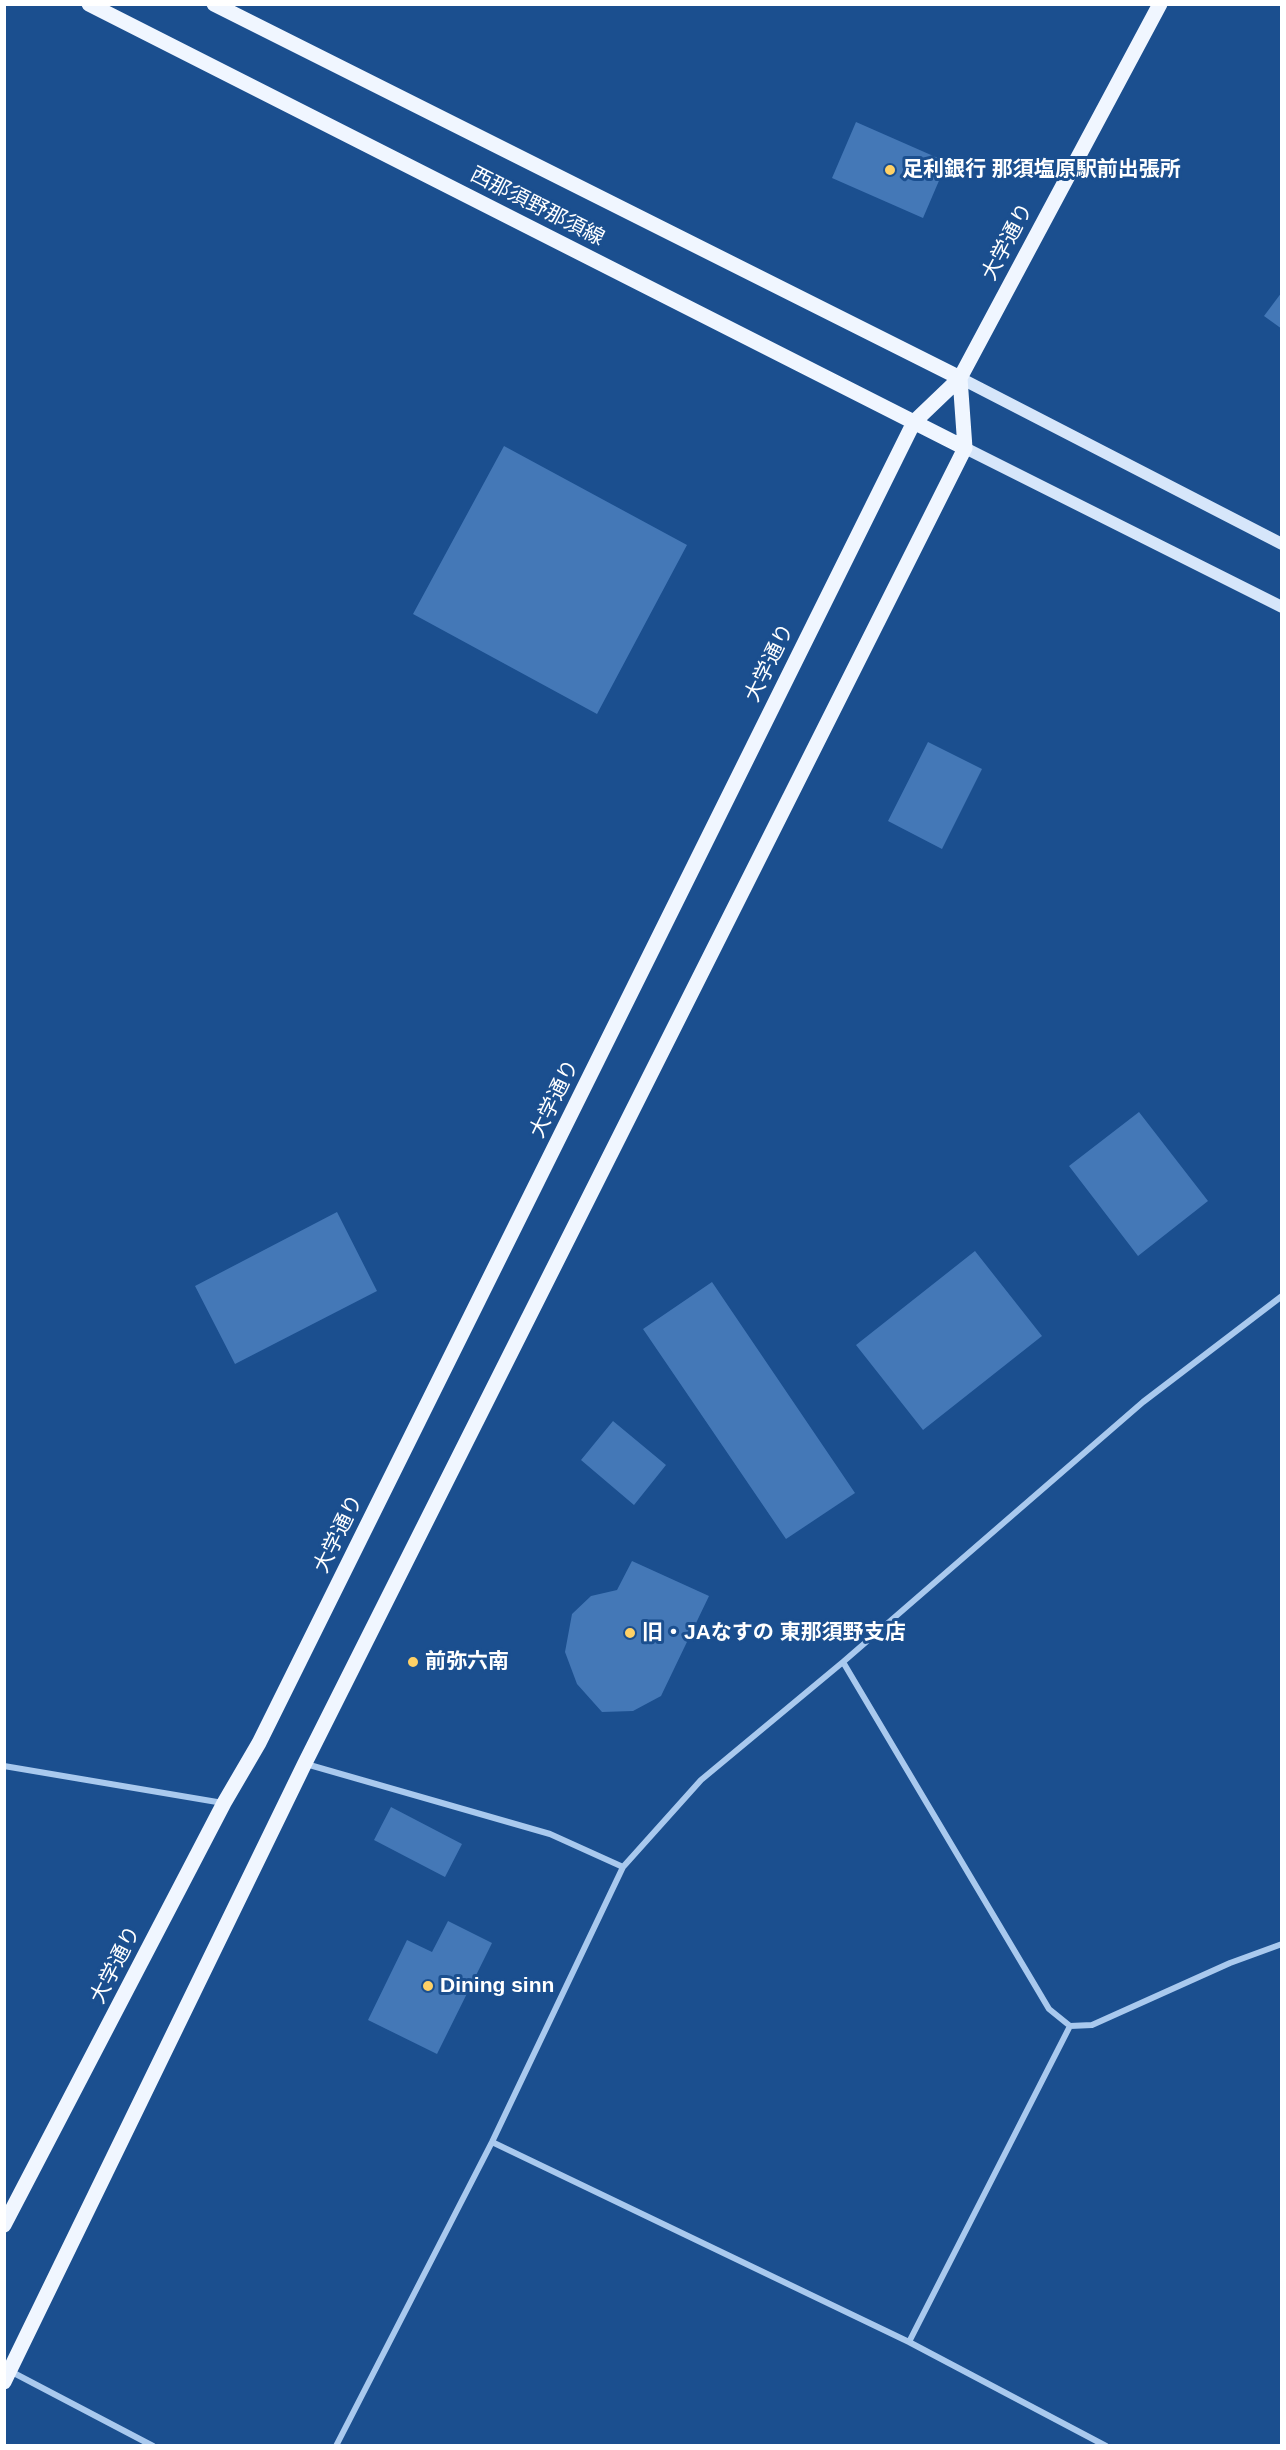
<!DOCTYPE html>
<meta charset="utf-8">
<style>
body{margin:0}
#map{position:relative;width:1286px;height:2450px;overflow:hidden;background:#1b4f8f;font-family:Helvetica,sans-serif}
canvas{display:block}
.frame{position:absolute;inset:0;border:6px solid #fff;pointer-events:none}
</style>
<div id="map">
<canvas width="1286" height="2450"></canvas>
<div class="frame"></div>
</div>
<script>
const ctx = document.querySelector('canvas').getContext('2d');
ctx.lineJoin = 'round';
function fillPath(path, color) { ctx.fillStyle = color; ctx.fill(path, 'evenodd'); }
function trace(path, color, width, dash) { ctx.strokeStyle = color; ctx.lineWidth = width; ctx.lineCap = dash ? 'butt' : 'round'; ctx.setLineDash(dash || []); ctx.stroke(path); }
function label(font, color, halo, rows, align = 'center') {
  ctx.font = font + ' Helvetica,"Noto Sans JP",sans-serif'; ctx.lineWidth = 6; ctx.setLineDash([]); ctx.textBaseline = 'middle'; ctx.strokeStyle = halo; ctx.fillStyle = color; for (const [text, x, y, turn = 0] of rows) {
    ctx.save(); ctx.translate(x, y); ctx.rotate((+turn || 0) * Math.PI / 180); ctx.textAlign = isNaN(turn) ? turn : align; if (halo) ctx.strokeText(text, 0, 0); ctx.fillText(text, 0, 0); ctx.restore();
  }
}
fillPath(new Path2D(`
 M856,122L947,162L923,218L832,178Z
 M1282,292V329L1264,316Z
 M504,446L687,545L597,714L413,614Z
 M928,742L982,769L942,849L888,821Z
 M1139,1112L1208,1201L1138,1256L1069,1166Z
 M337,1212L377,1291L235,1364L195,1286Z
 M975,1251L1042,1336L923,1430L856,1345Z
 M712,1282L855,1493L786,1539L643,1329Z
 M613,1421L666,1465L634,1505L581,1460Z
 M632,1561L709,1596L661,1696L633,1711L602,1712L577,1684L565,1652L572,1614L591,1596L617,1590Z
 M391,1807L462,1844L445,1877L374,1840Z
 M448,1921L492,1943L437,2054L368,2020L407,1940L432,1952Z`), '#4478b7');
trace(new Path2D(`
 M843,1662L1049,2009L1070,2026L1092,2025L1230,1963L1282,1944
 M306,1764L550,1834L623,1867
 M4,1766L223,1803
 M492,2142L909,2342L1106,2446
 M909,2342L1070,2026
 M10,2371L153,2446
 M336,2446L492,2142L623,1867L701,1780L843,1662L1143,1402L1282,1296`), '#a9c9ee', 6);
trace(new Path2D(`
 M960,378L1282,544
 M965,448L1282,607`), '#d6e6fa', 12);
trace(new Path2D(`
 M89,4L965,448
 M214,4L960,378
 M960,378L965,448
 M4,2225L224,1803L259,1743L914,422L960,378L1160,4
 M4,2382L305,1763L965,448`), '#f0f6ff', 15);
for (const [x, y, r, color] of [
 [890,170,6,"#ffd166"],
 [630,1633,6,"#ffd166"],
 [413,1662,6,"#ffd166"],
 [428,1986,6,"#ffd166"]
]) { const dot = new Path2D(); dot.arc(x, y, r, 0, 2 * Math.PI); ctx.fillStyle = color; ctx.fill(dot); trace(dot, '#1b4f8f', 2); }
label('bold 21px', '#fff', '#1b4f8f', [
 ["足利銀行 那須塩原駅前出張所",902,170],
 ["旧・JAなすの 東那須野支店",642,1633],
 ["前弥六南",425,1662],
 ["Dining sinn",440,1986]
], 'left');
label('21px', '#fff', '#1b4f8f', [
 ["西那須野那須線",537,207,27],
 ["大学通り",1008,242,-62],
 ["大学通り",770,663,-64],
 ["大学通り",555,1099,-64],
 ["大学通り",339,1534,-64],
 ["大学通り",116,1965,-63]
]);
</script>
